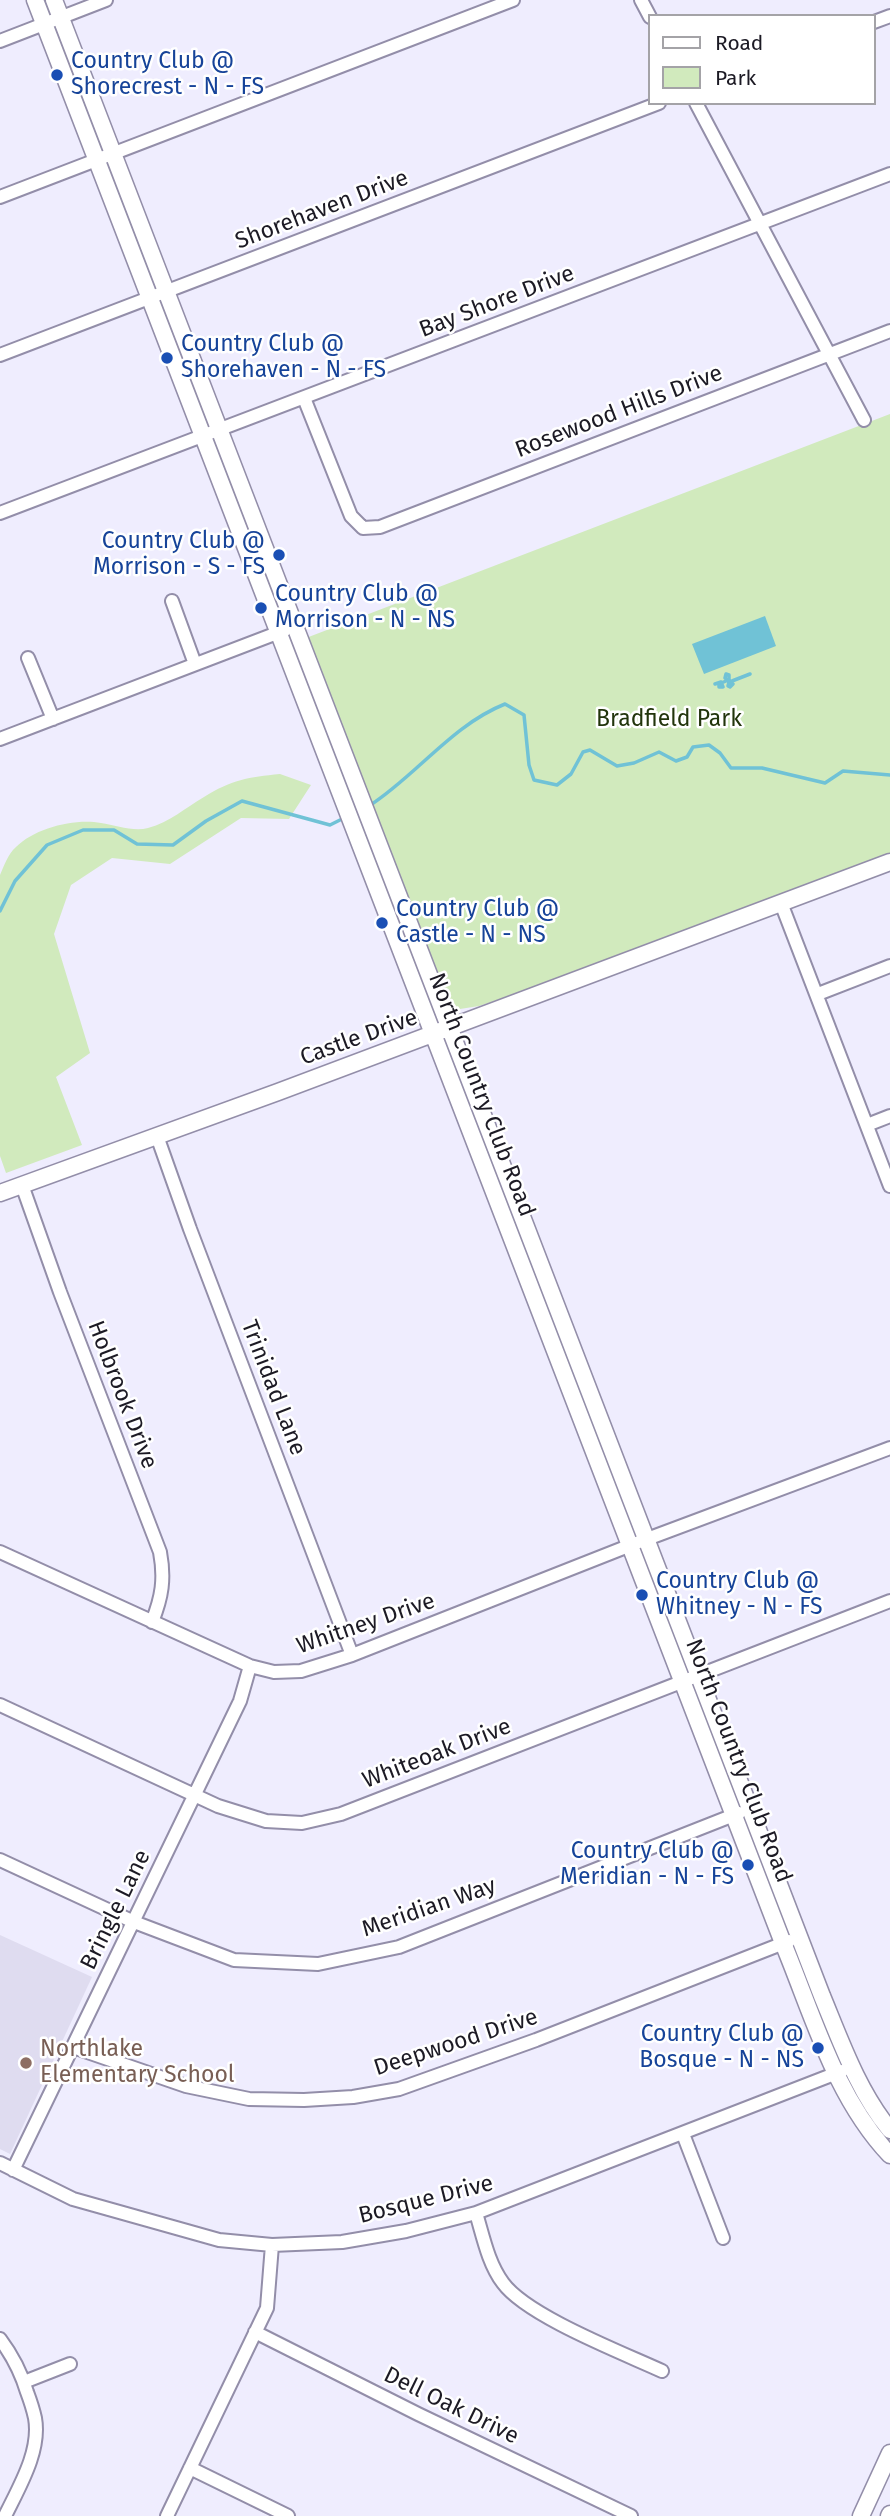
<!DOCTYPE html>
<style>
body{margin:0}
#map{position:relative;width:890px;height:2516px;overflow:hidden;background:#efedfe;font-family:"Fira Sans",sans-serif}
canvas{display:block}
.legend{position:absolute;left:648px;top:14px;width:228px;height:91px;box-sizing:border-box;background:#fff;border:2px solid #a4a3a7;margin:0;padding:9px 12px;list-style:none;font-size:21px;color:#1c1a24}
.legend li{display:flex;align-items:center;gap:14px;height:35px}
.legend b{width:35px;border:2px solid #a4a3a7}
</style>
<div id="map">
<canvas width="890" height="2516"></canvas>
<ul class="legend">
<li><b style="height:9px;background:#fff"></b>Road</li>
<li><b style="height:19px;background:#d1eabd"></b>Park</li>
</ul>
</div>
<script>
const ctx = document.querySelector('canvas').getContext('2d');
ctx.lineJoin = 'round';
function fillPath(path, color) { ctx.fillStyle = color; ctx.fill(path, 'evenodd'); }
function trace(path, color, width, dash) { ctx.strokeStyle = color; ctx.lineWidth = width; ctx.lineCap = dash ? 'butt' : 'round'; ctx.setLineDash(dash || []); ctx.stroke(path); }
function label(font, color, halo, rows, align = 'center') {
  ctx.font = font + ' "Fira Sans",sans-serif'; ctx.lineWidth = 5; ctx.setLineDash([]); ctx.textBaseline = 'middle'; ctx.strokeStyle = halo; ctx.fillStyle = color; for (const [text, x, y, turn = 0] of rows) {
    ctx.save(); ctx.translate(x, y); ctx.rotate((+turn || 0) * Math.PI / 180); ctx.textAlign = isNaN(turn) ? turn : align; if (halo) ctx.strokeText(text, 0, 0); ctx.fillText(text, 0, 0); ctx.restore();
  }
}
fillPath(new Path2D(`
 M0,1935L92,1977L10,2154L0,2149Z`), '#dfdcf0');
fillPath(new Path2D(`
 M890,414V856L569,976L479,1006L460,1009L449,1006L306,638Z
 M280,774L311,785L289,819L241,818L170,864L112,858L71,885L54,934L90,1053L56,1077L82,1145L6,1173L0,1156V875C4,866 8,854 16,847C35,828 75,818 101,823C116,825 133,832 148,828C170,822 185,808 204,797C231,780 249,777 280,774Z`), '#d1eabd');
fillPath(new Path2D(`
 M765,616L776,646L704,674L692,644Z`), '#70c2d6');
trace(new Path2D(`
 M715,684L721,682L723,687H719V684
 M719,684L726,681C727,680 728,680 729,679V675L726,674L725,678C727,681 731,681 733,684L730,687L728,686L729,682L732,681L750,674
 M369,806C416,776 452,725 505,704L524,715L529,765L534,780L557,785L571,774L583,752L590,750L617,766L634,763L659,752L676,761L687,757L693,747L709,745L720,753L731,768H762L825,783L843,771L890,775
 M0,911L15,881L47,845L83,830H114L137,844L173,845L206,821L242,801L330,825L346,817`), '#70c2d6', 3.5);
const minor = new Path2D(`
 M641,0L650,17
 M874,22L890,16
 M0,41L106,0
 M696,103L864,420
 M0,197L513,0
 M0,355L659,103
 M304,398L351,516L363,528L380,527L890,331
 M0,513L890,174
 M172,601L195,664
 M28,658L53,719
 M0,739L285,630
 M781,903L890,1186
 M818,994L890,966
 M867,1125L890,1116
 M157,1136L190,1229L352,1655
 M22,1185L60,1292L160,1552C165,1579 162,1597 152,1622
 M0,1552L250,1666L274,1672L301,1671L352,1655L631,1545L890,1448
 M0,1705L218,1806L266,1821L302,1823L341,1814L890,1601
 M0,1860L134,1922L234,1960L318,1964L399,1947L739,1813
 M73,2047L186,2086L249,2099L304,2100L353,2097L399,2089L536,2040L789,1941
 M683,2134L723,2238
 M0,2163L73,2199L219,2240L272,2245L342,2242L406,2231L476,2213L842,2071
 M13,2170L240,1701L250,1666
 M476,2213C483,2236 488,2263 503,2283C527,2316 623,2353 662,2371
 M255,2332L418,2414L631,2516
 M0,2339C12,2355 21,2372 27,2392C30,2400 33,2409 35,2418C41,2451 19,2487 5,2516
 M24,2382L70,2364
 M190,2468L288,2516
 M167,2516L267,2308L272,2245`);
const major = new Path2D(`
 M35,0L783,1943C813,2015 835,2097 890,2155
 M54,0L822,1996C841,2042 858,2091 890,2130
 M0,1193L278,1092L890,862
 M861,2516L890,2453
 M889,2516L890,2514`);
trace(minor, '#938ea9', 16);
trace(major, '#938ea9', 19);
trace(minor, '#fff', 12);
trace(major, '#fff', 16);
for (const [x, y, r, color] of [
 [57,75,7,"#1a4fb4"],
 [167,358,7,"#1a4fb4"],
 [279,555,7,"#1a4fb4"],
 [261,608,7,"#1a4fb4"],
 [382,923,7,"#1a4fb4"],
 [642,1595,7,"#1a4fb4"],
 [748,1865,7,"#1a4fb4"],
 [818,2048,7,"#1a4fb4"],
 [26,2063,7,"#8d6e63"]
]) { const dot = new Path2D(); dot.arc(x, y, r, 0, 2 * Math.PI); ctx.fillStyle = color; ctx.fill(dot); trace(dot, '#fff', 2.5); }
label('23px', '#164399', '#fff', [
 ["Country Club @",71,62],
 ["Shorecrest - N - FS",71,88],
 ["Country Club @",181,345],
 ["Shorehaven - N - FS",181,371],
 ["Country Club @",265,542,"right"],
 ["Morrison - S - FS",265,568,"right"],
 ["Country Club @",275,595],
 ["Morrison - N - NS",275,621],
 ["Country Club @",396,910],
 ["Castle - N - NS",396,936],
 ["Country Club @",656,1582],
 ["Whitney - N - FS",656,1608],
 ["Country Club @",734,1852,"right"],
 ["Meridian - N - FS",734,1878,"right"],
 ["Country Club @",804,2035,"right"],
 ["Bosque - N - NS",804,2061,"right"]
], 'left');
label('23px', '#1c1a24', '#fff', [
 ["Shorehaven Drive",322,210,-21],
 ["Bay Shore Drive",497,302,-21],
 ["Rosewood Hills Drive",619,412,-21],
 ["Castle Drive",359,1038,-20],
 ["North Country Club Road",481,1095,69],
 ["Trinidad Lane",273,1388,69],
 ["Holbrook Drive",122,1395,69],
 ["Whitney Drive",366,1624,-19],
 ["Whiteoak Drive",437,1754,-21],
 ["North Country Club Road",738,1761,69],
 ["Meridian Way",429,1908,-19],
 ["Bringle Lane",116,1910,-64],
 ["Deepwood Drive",456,2043,-18],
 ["Bosque Drive",426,2200,-14],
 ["Dell Oak Drive",451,2406,26]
]);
label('23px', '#22350c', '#fff', [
 ["Bradfield Park",669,720]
]);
label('23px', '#785e54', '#fff', [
 ["Northlake",40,2050],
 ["Elementary School",40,2076]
], 'left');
</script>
